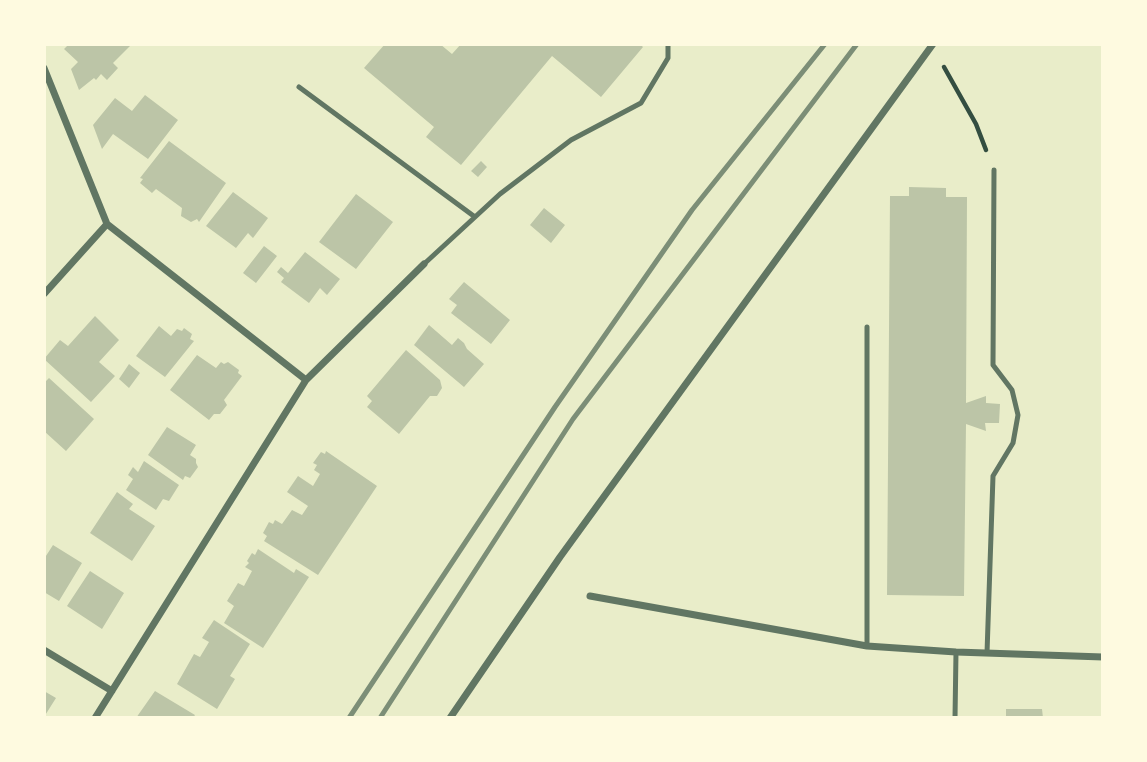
<!DOCTYPE html>
<style>
body{margin:0}
#map{position:relative;width:1147px;height:762px;overflow:hidden;background:#e9edc9;font-family:"Noto Sans",sans-serif}
canvas{display:block}
.frame{position:absolute;inset:0;border:46px solid #fefae0;pointer-events:none}
</style>
<div id="map">
<canvas width="1147" height="762"></canvas>
<div class="frame"></div>
</div>
<script>
const ctx = document.querySelector('canvas').getContext('2d');
ctx.lineJoin = 'round';
function fillPath(path, color) { ctx.fillStyle = color; ctx.fill(path, 'evenodd'); }
function trace(path, color, width, dash) { ctx.strokeStyle = color; ctx.lineWidth = width; ctx.lineCap = dash ? 'butt' : 'round'; ctx.setLineDash(dash || []); ctx.stroke(path); }
fillPath(new Path2D(`
 M69,44H132L113,63L118,68L107,80L101,74L96,80L94,78L79,90L71,69L78,62L64,49Z
 M385,44H440L452,54L461,44H640L643,47L601,97L552,56L461,165L426,137L434,127L364,68Z
 M145,95L178,120L148,159L113,134L102,149L93,125L115,98L132,111Z
 M169,141L226,183L199,222L197,219L191,222L181,216L182,208L156,189L152,193L140,183L143,179L140,178Z
 M481,161L487,167L478,177L471,171Z
 M909,187L946,188V197H967L966,403L986,396V403L1000,404L999,423H985L986,431L966,424L964,596L887,595L890,196H909Z
 M233,192L268,218L253,238L248,233L236,248L206,226Z
 M356,194L393,222L356,269L319,242Z
 M544,208L565,225L551,243L530,225Z
 M264,246L277,256L256,283L243,273Z
 M305,252L340,279L327,295L320,288L309,303L281,282L284,278L277,272L281,267L288,273Z
 M464,282L510,320L491,344L451,313L457,305L449,299Z
 M95,316L119,340L99,362L115,376L91,402L44,359L60,340L68,346Z
 M429,325L452,345L458,338L464,343L467,349L484,364L464,387L414,345Z
 M159,326L171,336L177,329L182,331L184,328L192,334L190,339L194,341L165,377L136,356Z
 M406,350L440,380L442,388L437,396H430L399,434L367,407L372,401L367,396Z
 M197,355L216,368L221,362L224,364L228,362L239,370L238,373L242,376L224,400L227,405L220,414H214L209,420L170,390Z
 M129,364L140,373L129,388L119,379Z
 M49,378L94,419L66,451L44,431V383Z
 M167,427L196,445L190,455L196,459V463L198,467L190,478L185,476L183,480L148,455Z
 M326,451L377,486L318,575L264,541L267,536L263,533L269,522L273,524L275,520L282,524L292,510L302,515L308,506L287,492L298,476L313,486L320,474L314,470L317,465L313,463L321,452L325,454Z
 M144,461L179,485L169,501L163,499L156,510L126,490L133,479L128,475L133,467L138,472Z
 M117,492L133,504L129,509L155,526L132,561L90,533Z
 M53,545L82,563L59,601L44,592L46,585L44,583V559Z
 M258,549L294,573L296,569L309,577L263,648L224,623L234,606L227,601L238,583L244,586L252,571L245,567L249,563L247,561L252,553L255,555Z
 M90,571L124,593L102,629L67,606Z
 M214,620L250,644L230,676L235,679L217,709L177,684L194,654L200,657L209,642L202,638Z
 M44,691L56,698L44,717Z
 M155,691L195,715L193,718H136Z
 M1006,709H1042L1043,718H1006Z`), '#bcc5a7');
trace(new Path2D(`
 M944,67L976,124L986,150`), '#344e41', 4.5);
trace(new Path2D(`
 M299,87L475,217
 M424,264L500,194L571,140L641,103L668,58V44
 M867,646V327
 M987,653L993,476L1013,443L1018,415L1012,390L993,365L994,170
 M955,718L956,652`), '#617663', 5);
trace(new Path2D(`
 M44,68L107,224L306,380
 M44,294L107,224
 M590,596L867,646L956,652L1103,657
 M44,650L112,691
 M95,718L306,380L424,264
 M450,718L560,557L933,44`), '#617663', 7);
trace(new Path2D(`
 M349,718L555,407L692,210L825,44
 M380,718L573,419L857,44`), '#7c8e77', 5);
</script>
